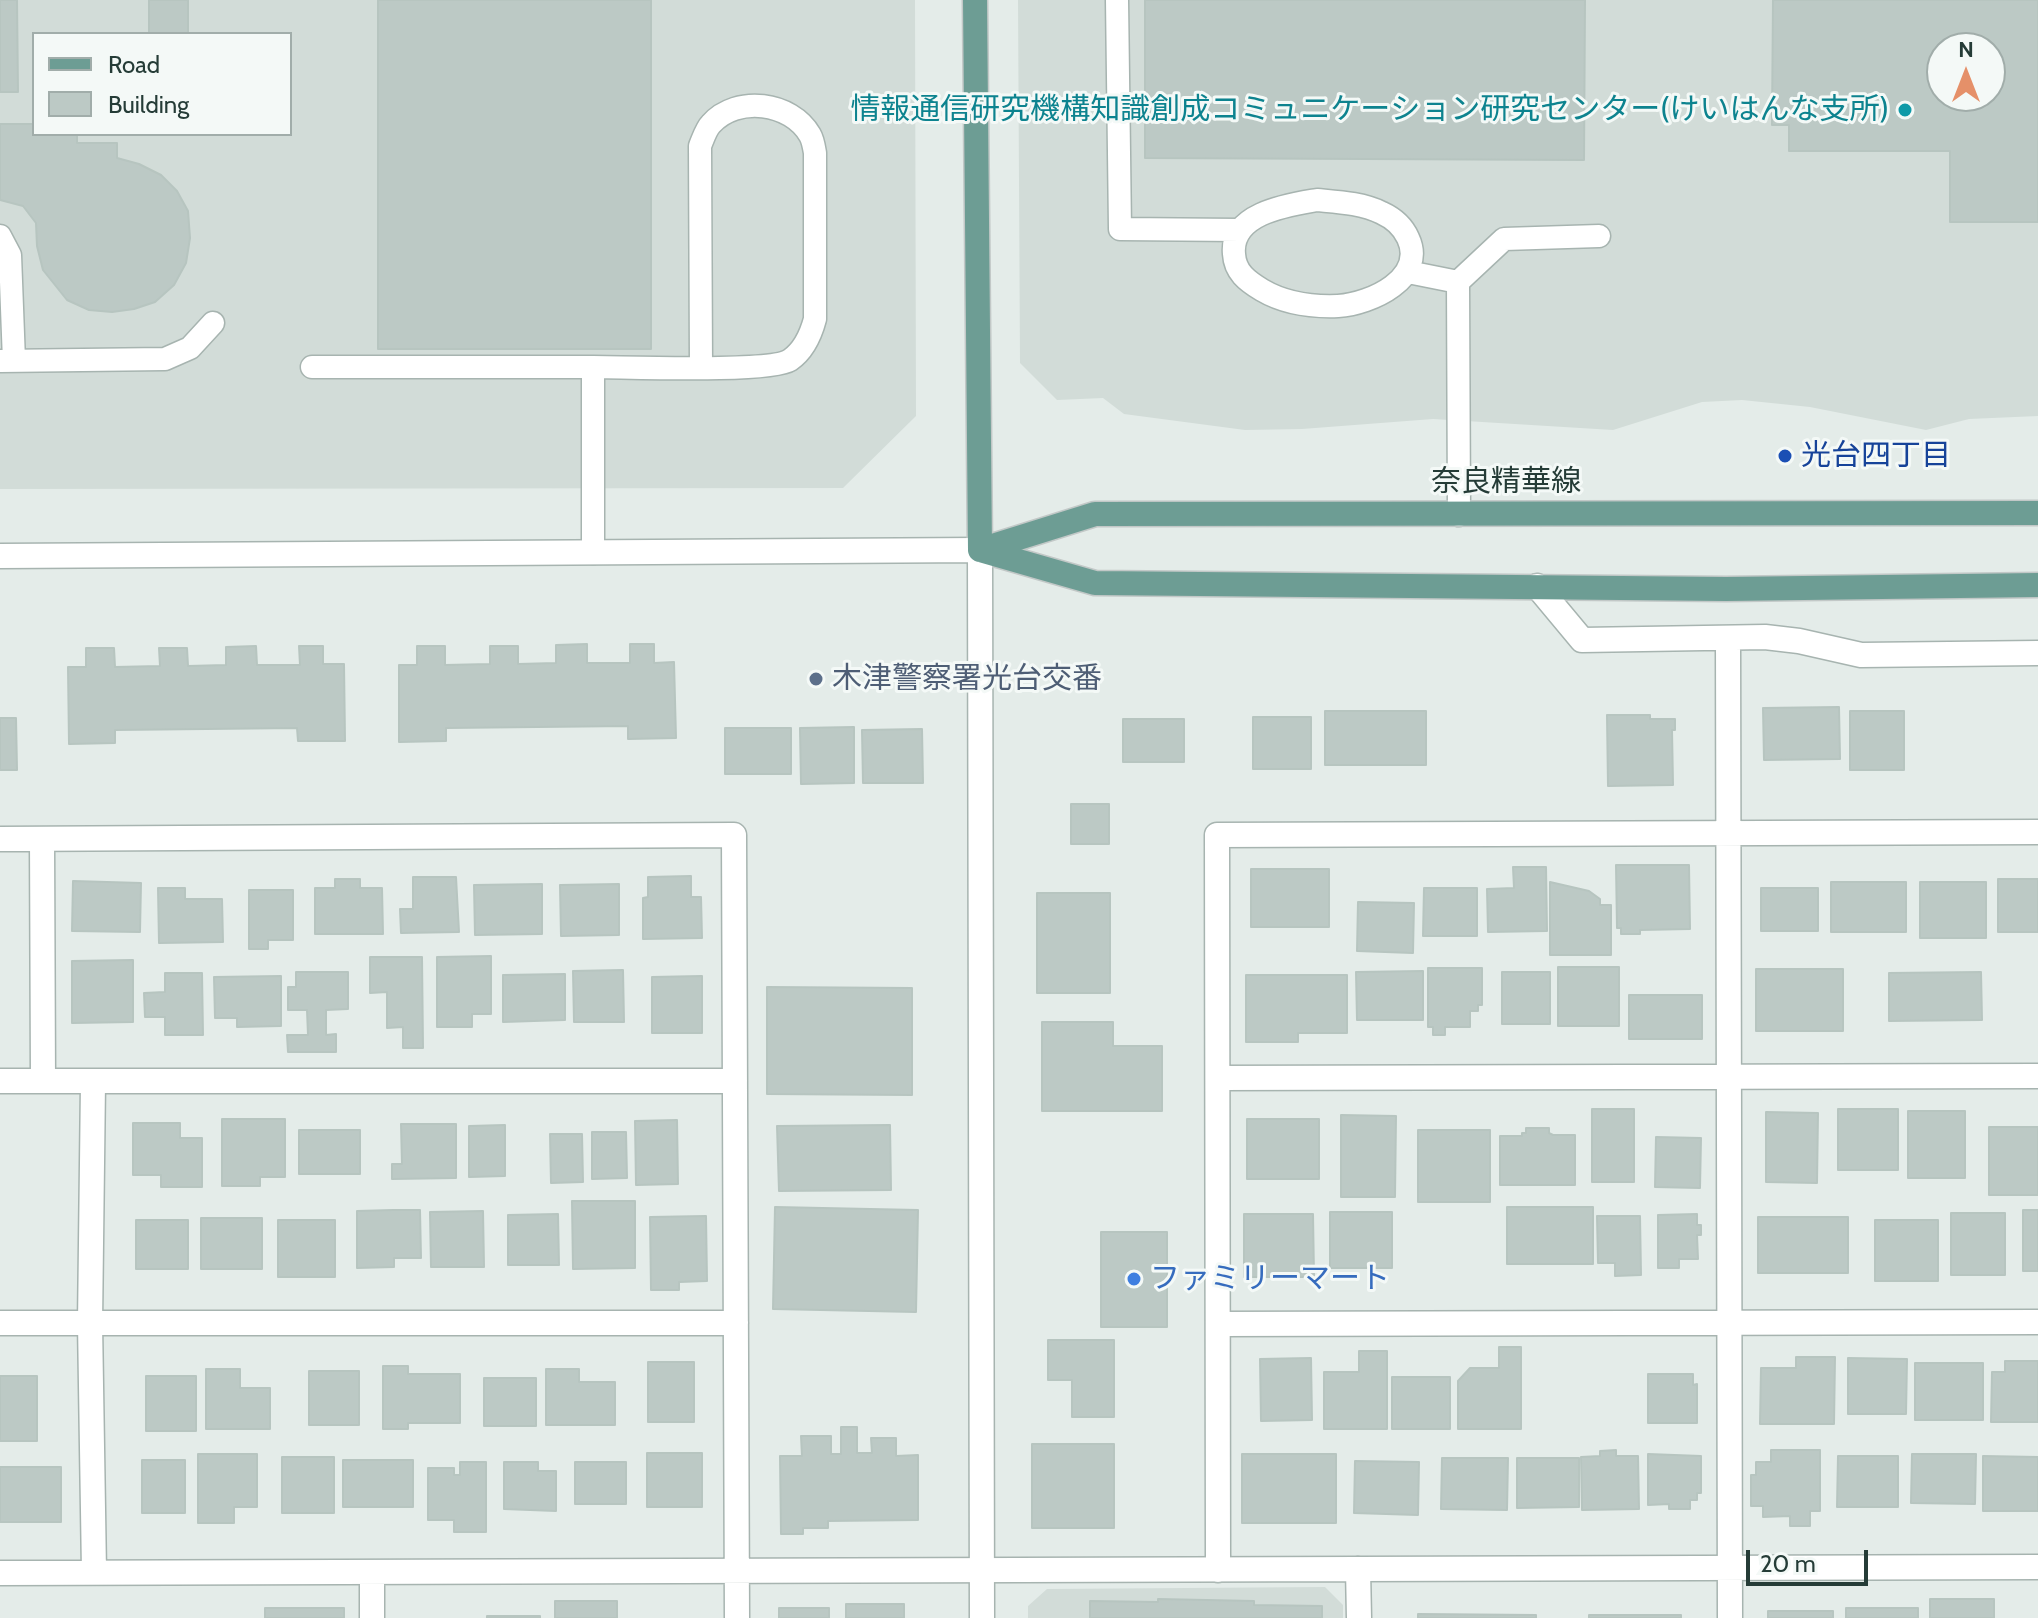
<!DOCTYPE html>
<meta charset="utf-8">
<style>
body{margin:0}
#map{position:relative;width:2038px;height:1618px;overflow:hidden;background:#e4ece9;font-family:Cabin,sans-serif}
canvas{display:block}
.legend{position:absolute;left:32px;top:32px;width:260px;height:104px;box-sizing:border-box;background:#f4f9f7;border:2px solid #a1adaa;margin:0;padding:10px 14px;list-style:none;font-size:24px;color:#253c37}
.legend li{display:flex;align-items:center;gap:16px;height:40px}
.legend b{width:40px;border:2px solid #a1adaa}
.north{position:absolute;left:1926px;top:32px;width:80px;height:80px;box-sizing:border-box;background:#f4f9f7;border:2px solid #a1adaa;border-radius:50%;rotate:0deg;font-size:22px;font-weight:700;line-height:32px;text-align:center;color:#253c37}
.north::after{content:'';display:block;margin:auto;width:28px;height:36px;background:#e59069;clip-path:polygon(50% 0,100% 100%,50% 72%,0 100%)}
.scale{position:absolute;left:1746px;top:1550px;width:122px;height:36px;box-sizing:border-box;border:4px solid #253c37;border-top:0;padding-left:10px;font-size:24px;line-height:28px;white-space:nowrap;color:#253c37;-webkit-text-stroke:6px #f4f9f7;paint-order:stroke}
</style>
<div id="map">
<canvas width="2038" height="1618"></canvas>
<ul class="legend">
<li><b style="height:10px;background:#6d9d94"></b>Road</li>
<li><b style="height:22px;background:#bcc9c5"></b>Building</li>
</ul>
<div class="north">N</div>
<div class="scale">20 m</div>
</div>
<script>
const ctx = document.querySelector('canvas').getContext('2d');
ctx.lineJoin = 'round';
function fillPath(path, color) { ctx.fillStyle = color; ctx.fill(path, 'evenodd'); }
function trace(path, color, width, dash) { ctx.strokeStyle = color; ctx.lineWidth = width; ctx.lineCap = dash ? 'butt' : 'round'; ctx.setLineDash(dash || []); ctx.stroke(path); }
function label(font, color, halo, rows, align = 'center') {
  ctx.font = font + ' Cabin,"Noto Sans JP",sans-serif'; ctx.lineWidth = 6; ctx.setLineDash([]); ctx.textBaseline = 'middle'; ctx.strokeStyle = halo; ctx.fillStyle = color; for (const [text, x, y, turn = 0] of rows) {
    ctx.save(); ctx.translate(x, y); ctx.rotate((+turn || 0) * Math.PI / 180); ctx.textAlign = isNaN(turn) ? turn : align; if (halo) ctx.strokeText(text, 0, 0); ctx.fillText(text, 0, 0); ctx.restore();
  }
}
fillPath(new Path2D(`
 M0,0H915L916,416L843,488L0,489ZM34,34H290V134H34Z
 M1018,0H2038V416L1969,419L1926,430L1810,407L1742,400L1702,402L1613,430L1433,419L1302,429L1245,430L1124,414L1103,398L1057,400L1020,363ZM1942,48H1990V96H1942Z
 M1325,1587L1343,1605V1618H1028V1606L1047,1589Z`), '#d2dcd8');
const building = new Path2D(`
 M0,0H17L18,92H0Z
 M149,0H188V34H149Z
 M378,0H651V349H378Z
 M1145,0H1585L1584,160L1145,158Z
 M1773,0H2038V222H1950V151H1789V125H1772ZM1942,48H1990V96H1942Z
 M0,124H34V134H77V143H117V158L139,164L161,175L177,191L188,211L190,238L186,263L174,285L155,302L134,309L112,312L89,310L67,300L43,270L37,246L36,223L23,206L0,200Z
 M587,644V663H630V644H654V663L674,662L676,738L628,739V726L446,728V741L399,742V665H417V646H445V665L490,664V646H518V664L556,663V645Z
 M256,646L257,665H300L299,646H323V664H344L345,741H298L297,728L115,730V743L69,744L68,667H86V648H114L115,667L160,666L159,648H187L188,666L226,665V647Z
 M1839,707L1840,759L1764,760L1763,708Z
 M1325,711H1426V765H1325Z
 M1850,711H1904V770H1850Z
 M1607,715H1650V719H1675V730H1672L1673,785L1608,786Z
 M1253,717H1311V769H1253Z
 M0,718H16L17,770H0Z
 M1123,719H1184V762H1123Z
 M854,727V783L801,784L800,728Z
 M725,728H791V774H725Z
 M922,729L923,783H863L862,730Z
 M1071,804H1109V844H1071Z
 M1616,865H1689L1690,929L1640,930V934H1621V928H1617Z
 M1513,867H1546L1547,931L1488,932L1487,889L1514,888Z
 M1251,869H1329V927H1251Z
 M691,876V897H701L702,938L643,939V898L648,897V877Z
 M413,877H456L459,932L401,933L400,909H413Z
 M335,879H360V888H382L383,934H315V888H335Z
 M1998,879H2038V932H1998Z
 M73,881L141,883L140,932L72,931Z
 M1550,882L1589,891L1600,899V905H1611V955H1550Z
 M1831,882H1906V932H1831Z
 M1920,882H1986V938H1920Z
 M542,884V934L475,935L474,885Z
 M619,884V935L561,936L560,885Z
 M158,888H185V899H222L223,942L159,943Z
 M1424,888H1477V936H1423Z
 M1761,888H1818V931H1761Z
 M249,890H293V940H268V949H249Z
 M1037,893H1110V993H1037Z
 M1358,902L1414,903L1413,953L1357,951Z
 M491,956V1014H472V1027H437V957Z
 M370,957H422L423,1048H403V1027L387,1028V992L370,993Z
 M133,960V1022L72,1023V961Z
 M1558,967H1619V1026H1558Z
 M1428,968H1482V1005H1478V1011H1470V1027H1445V1035H1433V1027H1428Z
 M1756,969H1843V1031H1756Z
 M623,970L624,1022H574L573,971Z
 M1423,971V1020H1357L1356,972Z
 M296,972H348V1009L326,1010V1035L336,1034V1052H288L287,1035H308L307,1010H288V987H296Z
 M1502,972H1550V1024H1502Z
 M1981,972L1982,1020L1889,1021V973Z
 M165,973H202L203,1035H165V1017H145L144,993L165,992Z
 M565,974V1020L503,1022V975Z
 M1246,975H1347V1033H1298V1042H1246Z
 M281,976V1026L237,1027V1018H215L214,977Z
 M702,976V1033H652V977Z
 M767,987L912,988V1095L767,1094Z
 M1629,995H1702V1039H1629Z
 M1042,1022H1113V1046H1162V1111H1042Z
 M1592,1109H1634V1182H1592Z
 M1838,1109H1898V1170H1838Z
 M1908,1111H1965V1178H1908Z
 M1766,1112L1818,1113L1817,1183L1766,1182Z
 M1341,1115L1396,1116L1395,1197H1341Z
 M222,1119H285V1177H260V1186H222Z
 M1247,1119H1319V1179H1247Z
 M677,1120L678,1184L636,1185L635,1121Z
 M133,1123H180V1138H202V1187H161V1175H133Z
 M401,1124H456V1178L392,1179V1164H402Z
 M505,1125V1176L469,1177V1126Z
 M890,1125L891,1190L779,1191L777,1126Z
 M1989,1127H2038V1195H1989Z
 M1526,1128H1549V1133L1553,1135H1575V1185H1500V1136H1522V1133H1526Z
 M299,1130H360V1174H299Z
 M1418,1130H1490V1202H1418Z
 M592,1132H626L627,1178L592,1179Z
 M550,1134H582L583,1182L551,1183Z
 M1656,1137L1701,1138L1700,1188L1655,1187Z
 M572,1201H635V1268L573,1269Z
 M775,1207L918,1210L916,1312L773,1309Z
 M1507,1207H1593V1264H1507Z
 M393,1210H420L421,1258H394V1267L357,1268V1211Z
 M2023,1210H2038V1271H2023Z
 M483,1211L484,1267H431L430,1212Z
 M1330,1212H1392V1268H1330Z
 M1951,1213H2005V1275H1951Z
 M558,1214L559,1265H508V1215Z
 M1244,1214H1313L1314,1277H1244Z
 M1697,1214V1225H1701V1235H1697L1698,1259H1679V1268H1658V1215Z
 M706,1216L707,1281L679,1282V1290H651L650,1217Z
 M1597,1216H1640L1641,1275L1615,1276V1263H1598Z
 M1758,1217H1848V1273H1758Z
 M201,1218H262V1269H201Z
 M136,1220H188V1269H136Z
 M278,1220H335V1277H278Z
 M1875,1220H1938V1281H1875Z
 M1101,1232H1167V1327H1101Z
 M1048,1340H1114V1417H1072V1380H1048Z
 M1499,1347H1521V1429H1458V1381L1470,1368H1499Z
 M1359,1351H1387V1429H1324V1372H1359Z
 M1796,1357H1835L1834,1424H1760L1761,1368H1796Z
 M1311,1358L1312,1420L1261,1421L1260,1359Z
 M1848,1358L1907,1359L1906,1414H1848Z
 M2005,1361H2038V1422H1991L1992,1372H2005Z
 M648,1362H694V1422H648Z
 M1915,1363H1983V1420H1915Z
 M383,1366H408V1374H460V1423H408V1429H383Z
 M206,1369H240V1388H270V1429H206Z
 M546,1369H579V1382H615V1425H546Z
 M309,1371H359V1425H309Z
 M1648,1374H1693V1385L1697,1384V1423H1648Z
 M0,1376H37V1441H0Z
 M146,1376H196V1431H146Z
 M1392,1377H1450V1429H1392Z
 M484,1378H536V1426H484Z
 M841,1427H857V1453H872L871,1438H896V1456L918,1455V1520L828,1521V1528H803V1534H781L780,1456H802L801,1436H831V1454H841Z
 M1032,1444H1114V1528H1032Z
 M1616,1450V1456H1638L1639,1509L1582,1510L1581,1457L1600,1456V1451Z
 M1771,1450H1820V1511H1810V1526H1790V1516L1763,1517V1506H1751V1475H1756V1462H1771Z
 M647,1453H702V1507H647Z
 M198,1454H257V1507H234V1523H198Z
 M1242,1454H1336V1523H1242Z
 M1648,1454L1701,1456V1493H1697V1500H1690V1509H1669V1504L1648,1505Z
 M1912,1454H1976L1975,1504L1911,1503Z
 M1838,1456H1898V1507H1837Z
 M1983,1456L2038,1457V1511H1983Z
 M282,1457H334V1513H282Z
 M1442,1458H1508L1507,1510L1441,1509Z
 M1517,1458H1579V1507L1517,1508Z
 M142,1460H185V1513H142Z
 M343,1460H413V1507H343Z
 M1355,1461L1419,1462L1418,1515L1354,1513Z
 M460,1462H486V1532H454V1520H428V1468H454V1475H460Z
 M504,1462H538V1471H556V1511L504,1509Z
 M575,1462H626V1504H575Z
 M0,1467H61V1522H0Z
 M1158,1599L1254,1601V1605L1322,1606V1618H1090V1601L1158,1602Z
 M1930,1599H1994V1618H1930Z
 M555,1601H617V1618H555Z
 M846,1604H904V1618H846Z
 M265,1608H344V1618H265Z
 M779,1608H829V1618H779Z
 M1846,1608H1918V1618H1846Z
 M1768,1611H1833V1618H1768Z
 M1418,1614L1536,1615V1618H1418Z
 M1589,1615H1681V1618H1589Z
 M487,1616H540V1618H487Z`);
fillPath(building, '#bcc9c5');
trace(building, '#b7c5c0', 2);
const service = new Path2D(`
 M1117,0L1120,229L1240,230
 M1317,200C1338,202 1362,203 1382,213C1393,218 1403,227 1408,238C1427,278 1371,304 1338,306C1312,307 1284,303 1262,290C1247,281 1235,272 1234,254C1230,213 1288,205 1317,200Z
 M0,236L10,255L14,361
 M1408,272L1458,282
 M0,361L165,359L190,348L213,323
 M312,367H593V553
 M593,367C626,367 770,373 790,360C803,351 811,334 815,319V153C814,147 813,140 810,135C791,102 737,95 711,124C706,129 703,139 700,146L701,367
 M1459,515L1458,282L1504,239L1599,236`);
const minor = new Path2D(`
 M1537,586L1582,640L1765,637L1799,641L1861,655L2038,653
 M1728,639L1730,1618
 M0,839L734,835L737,1618
 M42,839L43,1081
 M1218,1078L2038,1076
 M0,1081H735
 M93,1083L90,1323L94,1572
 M0,1323H736
 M1218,1324L2038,1322
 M1358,1569L1359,1618
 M1218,1570L1217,835L2038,832
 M372,1572V1618
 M0,1573L2038,1567`);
const tertiary = new Path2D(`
 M0,556L980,550L982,1618`);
const primary = new Path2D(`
 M975,0L980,550
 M980,550L1095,514L2038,513
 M980,550L1095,583L1726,589L2038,585`);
trace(service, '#a7b4b0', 25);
trace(minor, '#a7b4b0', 27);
trace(tertiary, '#a7b4b0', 27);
trace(primary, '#c2c8c7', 27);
trace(service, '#fff', 22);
trace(minor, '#fff', 24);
trace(tertiary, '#fff', 24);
trace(primary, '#6d9d94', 24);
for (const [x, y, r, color] of [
 [1905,110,8,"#0f9aa8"],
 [1785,456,8,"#1a4fb4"],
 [816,679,8,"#5c6f8a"],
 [1134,1279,8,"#3f7fe0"]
]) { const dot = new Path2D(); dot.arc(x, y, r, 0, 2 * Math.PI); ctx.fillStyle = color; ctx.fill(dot); trace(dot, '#f4f9f7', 3); }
label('30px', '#0d838f', '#f4f9f7', [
 ["情報通信研究機構知識創成コミュニケーション研究センター(けいはんな支所)",1889,110]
], 'right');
label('30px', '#164399', '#f4f9f7', [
 ["光台四丁目",1801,456]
], 'left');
label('30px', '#253c37', '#f4f9f7', [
 ["奈良精華線",1506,482]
]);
label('30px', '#4e5e75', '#f4f9f7', [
 ["木津警察署光台交番",832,679]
], 'left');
label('30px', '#366cbe', '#f4f9f7', [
 ["ファミリーマート",1150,1279]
], 'left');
</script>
